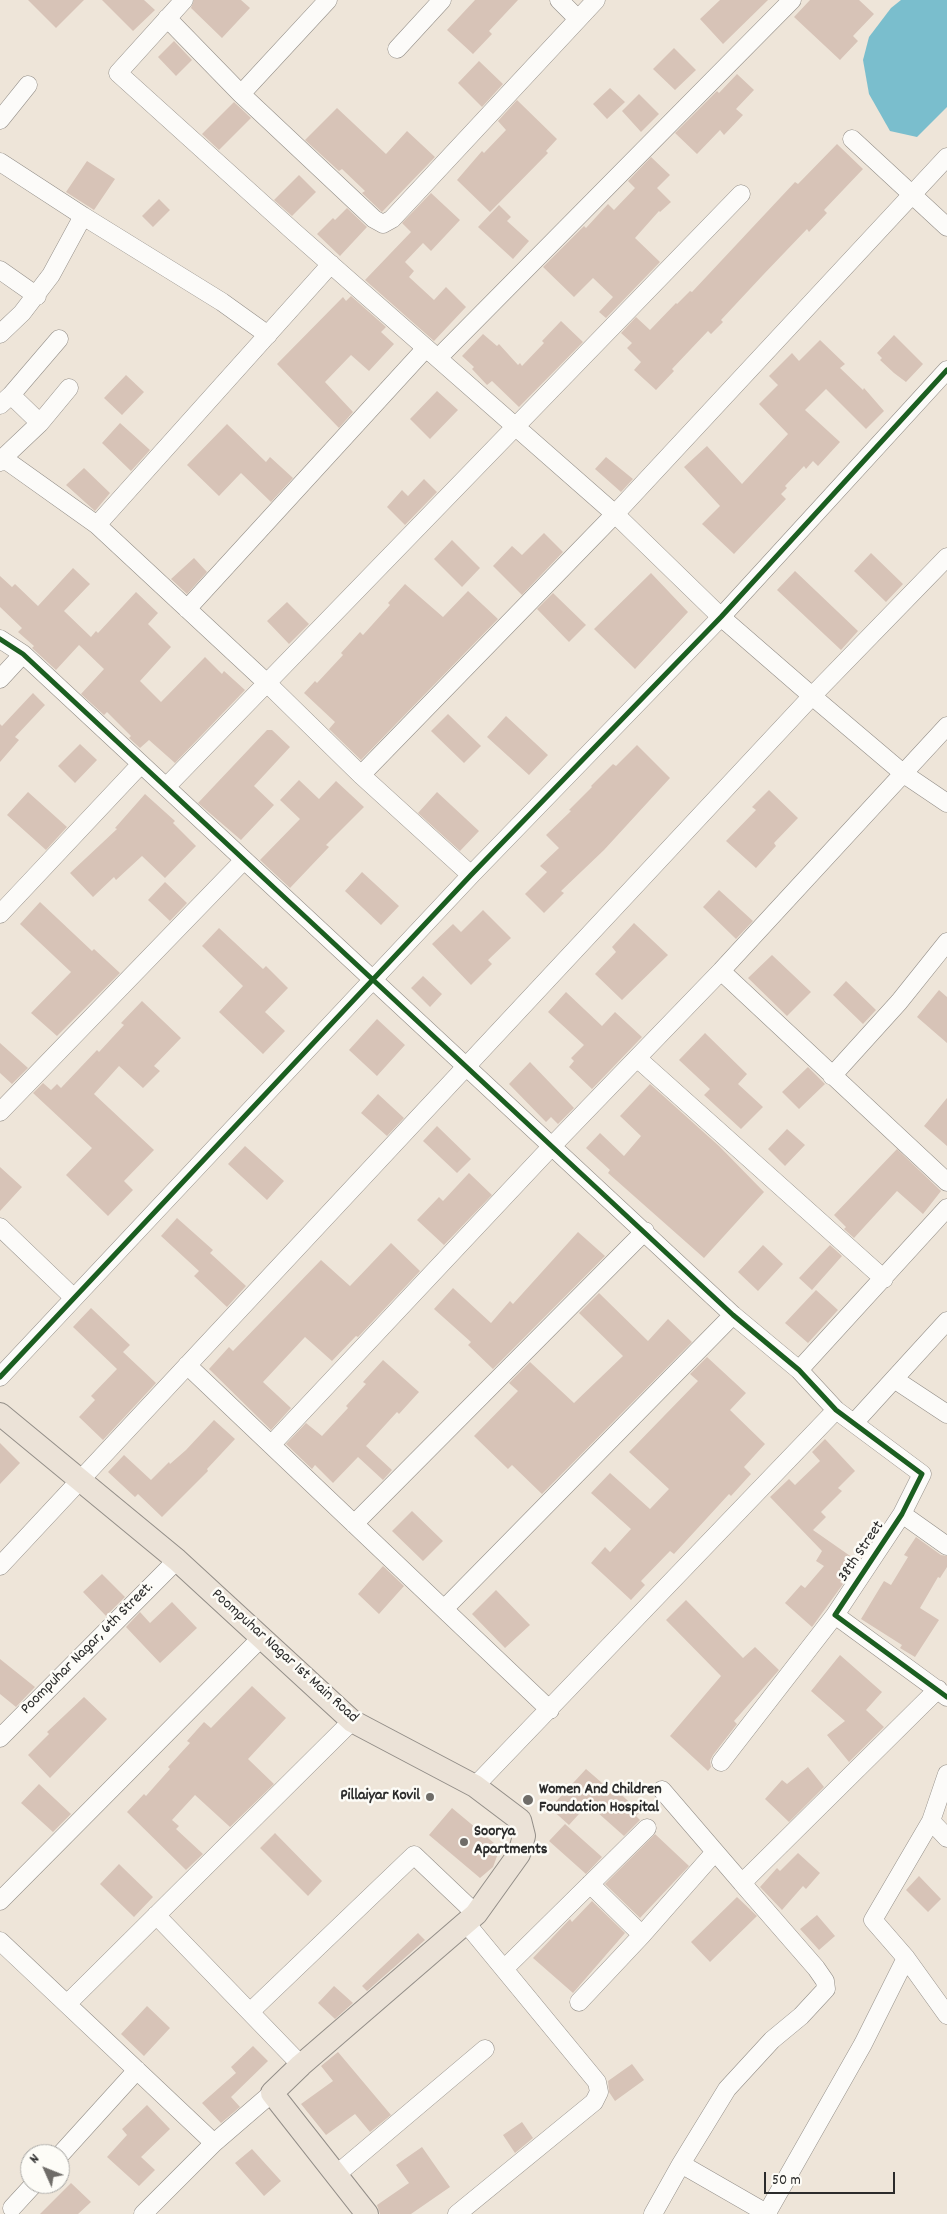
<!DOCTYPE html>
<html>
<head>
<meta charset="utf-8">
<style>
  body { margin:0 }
  #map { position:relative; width:947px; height:2214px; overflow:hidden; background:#eee5d9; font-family:Dekko,sans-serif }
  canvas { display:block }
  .north { position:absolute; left:20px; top:2144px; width:50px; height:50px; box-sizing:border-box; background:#fdfcf7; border:1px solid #a9a8a5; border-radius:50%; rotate:314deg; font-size:14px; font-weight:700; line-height:20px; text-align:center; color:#2b2b2b }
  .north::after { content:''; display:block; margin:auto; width:18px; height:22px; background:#6f6c68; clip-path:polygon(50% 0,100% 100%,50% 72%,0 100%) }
  .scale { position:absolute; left:764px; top:2172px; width:131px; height:22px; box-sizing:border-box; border:2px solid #2b2b2b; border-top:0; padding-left:6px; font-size:15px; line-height:18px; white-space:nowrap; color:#2b2b2b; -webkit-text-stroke:4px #fdfcf7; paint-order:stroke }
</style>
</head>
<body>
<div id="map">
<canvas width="947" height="2214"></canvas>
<div class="north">N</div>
<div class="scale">50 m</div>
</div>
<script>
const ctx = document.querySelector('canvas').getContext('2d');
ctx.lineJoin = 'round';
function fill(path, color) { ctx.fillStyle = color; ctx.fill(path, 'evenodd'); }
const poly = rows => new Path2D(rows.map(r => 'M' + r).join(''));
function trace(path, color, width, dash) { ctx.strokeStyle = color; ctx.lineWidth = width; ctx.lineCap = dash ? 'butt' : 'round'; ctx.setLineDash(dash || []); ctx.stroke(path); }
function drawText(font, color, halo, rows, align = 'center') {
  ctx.font = font + ' Dekko,sans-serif'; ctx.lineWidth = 5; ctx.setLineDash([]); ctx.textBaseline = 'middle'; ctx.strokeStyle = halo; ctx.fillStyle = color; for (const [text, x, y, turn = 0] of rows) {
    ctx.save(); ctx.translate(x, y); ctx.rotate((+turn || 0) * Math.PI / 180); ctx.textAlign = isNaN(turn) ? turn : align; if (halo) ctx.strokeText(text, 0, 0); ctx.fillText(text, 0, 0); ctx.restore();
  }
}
fill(poly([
  [901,0,947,0,947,107,917,137,890,131,869,94,863,60,869,37,891,8]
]), '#7abecd');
fill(poly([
  [28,0,84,0,56,28],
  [102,0,144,0,155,10,133,31],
  [194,0,241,0,250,8,222,38,191,8],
  [475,0,518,0,489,31,492,34,473,54,447,30],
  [720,0,768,0,723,44,700,19],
  [810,0,859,0,874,14,853,36,858,41,840,60,794,17],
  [174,41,192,60,176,76,158,57],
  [674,48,696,70,675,90,653,69],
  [479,61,503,84,482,107,458,83],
  [737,74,754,90,736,109,743,115,724,135,720,130,697,154,675,133,717,91,719,93],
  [610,88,625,102,607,119,593,104],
  [639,94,659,114,641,132,622,111],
  [517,100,557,139,546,151,548,153,490,212,457,180,482,151,484,153,506,130,498,121],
  [234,102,251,118,219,150,202,134],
  [337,108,386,154,407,131,435,157,382,212,362,193,365,191,342,169,339,171,305,140],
  [837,144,863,169,824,210,827,213,809,232,807,229,763,275,721,320,723,322,711,334,708,331,672,369,674,371,656,390,634,370,641,362,627,348,632,343,621,333,636,317,650,330,676,303,677,304,690,291,692,292,795,182,798,184],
  [651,157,670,175,657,188,671,202,660,212,659,211,635,238,660,262,606,318,599,312,613,297,593,278,574,297,543,267,584,226,586,228,608,204,614,210,635,188,628,181],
  [87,161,115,179,94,210,66,192],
  [299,175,316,192,292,216,274,200],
  [431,193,460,220,431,251,423,243,405,262,414,271,409,277,434,300,446,287,466,307,434,341,365,280,411,232,402,223],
  [159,199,170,210,153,227,142,216],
  [499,205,511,217,507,221,529,241,513,259,478,227],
  [347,208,367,227,340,256,317,234,333,218,335,220],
  [351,296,386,327,381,332,394,344,369,371,351,355,325,382,353,412,339,428,277,364,343,297,346,301],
  [561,321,583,342,519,407,492,381,487,385,472,369,474,367,462,356,483,334,497,346,499,344,518,365,520,363,522,366,544,343,542,341],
  [894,335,923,364,906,382,894,373,880,360,882,358,877,353],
  [820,340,845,364,840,368,863,390,864,388,884,411,866,429,826,389,805,410,840,442,818,466,813,461,806,469,804,466,785,486,787,488,781,494,786,499,734,554,702,524,720,506,684,467,707,446,742,484,788,434,759,404,778,385,769,376,792,353,799,361],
  [126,375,144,392,122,415,104,398],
  [437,391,458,410,430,439,410,419],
  [120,423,150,450,131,471,102,443],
  [227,424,266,462,270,457,293,478,271,502,241,473,219,496,187,465],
  [606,457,633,479,621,492,595,469],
  [84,468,110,493,95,511,66,485],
  [424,479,437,492,405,525,387,507,402,490,408,496],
  [544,533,563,552,522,595,493,566,512,546,522,555],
  [452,540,480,568,462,587,434,559],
  [871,553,903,584,886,602,854,571],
  [194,558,207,572,187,594,171,579],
  [73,568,90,584,64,611,91,637,96,631,98,633,136,592,158,613,148,624,171,647,140,681,161,702,205,657,222,674,224,671,245,690,175,763,149,740,140,748,129,738,131,736,107,712,104,715,81,694,104,669,79,645,56,670,32,648,34,646,18,632,22,628,0,607,0,576,12,587,15,584,38,606],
  [795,571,858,631,841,650,777,590],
  [651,573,688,612,635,669,594,629],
  [405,584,443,617,468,591,498,619,361,760,329,729,335,722,304,693,315,681,317,683,343,655,341,653,360,632,363,635,390,605,388,603],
  [553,593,586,625,569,642,537,609],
  [287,602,309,624,289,644,267,621],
  [33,693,45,705,15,737,19,740,0,762,0,724,2,726],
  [448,714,481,746,464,763,431,731],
  [506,716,548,755,529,775,487,737],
  [267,730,272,730,290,747,254,786,274,805,241,840,198,803],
  [80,744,97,760,75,783,58,766],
  [637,745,670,778,604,850,561,891,564,893,544,913,525,894,547,872,540,866,559,848,546,835,571,811,569,810,592,787,591,786,613,764,616,766],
  [299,780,319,799,336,781,364,807,326,845,329,847,290,888,260,860,300,819,280,800],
  [769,790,798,818,774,843,776,846,756,868,726,841,756,810,752,807],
  [28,792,67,827,46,850,7,815],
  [437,792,479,831,460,851,418,813],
  [145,794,175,821,173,823,196,846,165,878,142,856,116,880,114,877,93,897,70,873,117,829,115,828],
  [362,872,399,906,381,925,345,891],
  [165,882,187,903,170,921,148,900],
  [719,890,753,921,736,939,703,907],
  [40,902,92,951,94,949,120,973,57,1036,31,1013,71,972,20,924],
  [483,910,511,938,488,960,492,964,471,985,432,944,453,924,461,932],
  [634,923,668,955,622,1000,595,974,616,952,612,947],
  [219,928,263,969,266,966,288,988,265,1012,285,1031,263,1054,219,1012,243,986,202,946],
  [772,955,811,992,787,1016,748,978],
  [423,976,442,994,430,1007,411,988],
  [846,981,876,1010,863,1024,833,995],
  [939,990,947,997,947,1043,917,1017],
  [566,992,602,1026,615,1012,642,1037,592,1089,569,1067,574,1061,571,1058,584,1045,548,1012],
  [142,1001,181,1038,154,1066,160,1071,143,1088,119,1066,94,1094,154,1150,124,1181,133,1190,108,1216,66,1175,92,1148,33,1093,43,1083,51,1090,57,1084,61,1088,97,1050,99,1052,124,1025,121,1023],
  [377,1019,405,1045,377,1076,349,1050],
  [705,1033,747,1074,738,1084,763,1107,741,1129,704,1095,710,1089,679,1060],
  [0,1043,28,1068,12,1084,0,1073],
  [530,1062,574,1108,558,1124,551,1117,546,1122,509,1084],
  [808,1067,825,1084,799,1109,782,1092],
  [650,1084,719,1146,764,1192,704,1258,608,1173,610,1170,586,1148,600,1133,624,1156,641,1136,620,1116],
  [378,1094,404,1118,387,1136,361,1113],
  [947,1098,947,1146,924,1126],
  [437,1126,471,1159,457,1173,423,1141],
  [787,1129,805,1145,785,1166,768,1149],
  [245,1146,284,1181,267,1200,228,1164],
  [897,1149,941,1191,923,1214,897,1191,854,1238,844,1229,846,1227,834,1215],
  [0,1167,22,1187,0,1211],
  [469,1173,492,1195,444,1245,417,1220,439,1197,443,1201],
  [177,1218,213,1250,210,1253,246,1286,227,1307,194,1276,199,1271,161,1236],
  [578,1232,605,1256,493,1369,468,1345,471,1342,434,1309,453,1288,491,1323,510,1301,513,1304],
  [391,1243,420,1271,358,1337,356,1336,332,1361,305,1337,263,1382,291,1408,271,1430,209,1369,229,1347,233,1351,321,1260,350,1286],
  [763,1245,783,1264,758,1291,738,1272],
  [830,1245,842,1256,812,1290,799,1278],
  [816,1290,838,1310,808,1343,785,1323],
  [599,1293,648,1341,668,1319,692,1342,542,1494,512,1465,508,1469,474,1436,518,1391,509,1383,530,1362,574,1403,623,1356,579,1313],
  [91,1308,130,1345,123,1352,156,1383,103,1440,79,1417,95,1400,91,1396,117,1369,73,1327],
  [707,1357,746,1393,730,1410,765,1444,744,1467,751,1474,731,1496,729,1494,674,1554,670,1551,641,1581,645,1585,631,1600,591,1563,605,1547,610,1552,631,1529,591,1493,610,1473,650,1509,669,1489,629,1452,698,1381,690,1374],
  [383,1360,419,1392,399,1414,397,1412,366,1446,392,1470,383,1480,358,1457,333,1483,315,1465,312,1469,286,1444,306,1423,322,1436,348,1408,346,1406,366,1384,363,1382],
  [214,1420,235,1439,207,1469,208,1471,162,1517,138,1494,135,1497,108,1472,124,1455,151,1480,169,1462,170,1464,186,1450],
  [825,1439,855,1471,838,1488,842,1491,821,1512,826,1517,813,1530,856,1560,840,1582,843,1584,812,1627,785,1603,801,1585,805,1588,824,1566,816,1561,822,1551,770,1497,789,1479,795,1485,820,1461,812,1452],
  [0,1443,20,1463,0,1484],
  [412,1511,443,1541,423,1561,392,1531],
  [916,1537,941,1555,947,1556,947,1567,940,1578,938,1577,920,1608,939,1620,915,1657,900,1648,902,1645,861,1619,884,1581,891,1585,908,1557,904,1555],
  [383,1566,404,1586,379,1614,358,1594],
  [102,1574,125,1597,106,1616,83,1592],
  [496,1590,530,1625,505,1648,472,1614],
  [686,1600,743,1658,755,1647,779,1670,734,1721,737,1724,713,1755,710,1761,711,1767,708,1771,670,1736,721,1676,666,1620],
  [172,1602,197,1628,160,1663,126,1627,140,1612,150,1623],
  [840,1655,882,1692,866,1710,884,1727,849,1762,827,1735,845,1721,811,1691],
  [0,1659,35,1687,16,1707,0,1694],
  [252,1686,286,1718,248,1759,274,1784,230,1827,195,1795,172,1820,179,1826,176,1829,203,1854,186,1870,127,1812,144,1794,146,1796,170,1769,168,1767,190,1743,187,1741,204,1722,211,1728],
  [84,1697,107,1719,50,1778,28,1755,49,1734,47,1732],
  [808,1767,824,1787,789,1822,765,1799,782,1780,787,1784],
  [586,1769,609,1789,612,1786,640,1812,636,1816,640,1820,624,1836,588,1804,569,1825,550,1808],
  [39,1784,71,1814,53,1832,21,1803],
  [452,1808,500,1848,493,1867,480,1878,429,1835],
  [565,1824,602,1857,586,1874,549,1841],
  [275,1833,322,1881,308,1896,260,1848],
  [655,1834,689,1866,640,1918,605,1884],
  [798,1853,820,1873,806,1889,803,1886,782,1910,760,1887,777,1868,780,1871],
  [119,1864,153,1897,134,1917,100,1884],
  [919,1876,941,1899,928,1912,906,1890],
  [737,1897,757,1916,710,1962,691,1942],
  [592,1901,625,1933,573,1993,533,1958,570,1919,572,1922],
  [817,1915,835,1936,819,1950,800,1929],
  [418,1933,425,1940,367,1991,362,1986],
  [334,1986,353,2003,335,2019,318,2003],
  [147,2006,170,2028,144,2056,121,2034],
  [253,2046,268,2061,231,2097,240,2107,221,2123,202,2103,236,2073,231,2067],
  [338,2052,391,2115,370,2132,355,2114,326,2135,301,2104,333,2081,321,2066],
  [632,2064,644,2080,615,2101,609,2092,608,2081],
  [147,2105,170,2129,141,2157,155,2170,139,2186,107,2157,127,2135,122,2129],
  [522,2122,533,2138,515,2153,503,2135],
  [422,2147,450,2187,411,2214,380,2214,377,2205,409,2183,396,2165],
  [252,2149,281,2181,264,2196,235,2163],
  [71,2183,91,2202,78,2214,40,2214]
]), '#d7c3b7');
const minor = poly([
  [184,0,118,73,294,232,615,514,721,617,812,696,947,557],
  [559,0,578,19],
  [167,18,241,94,374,219,383,224,392,219,596,0],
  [397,49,442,0],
  [241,94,328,0],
  [0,120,28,85],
  [852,139,947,227],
  [0,162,83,216,51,275,22,313,0,334],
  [83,216,222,302,268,335],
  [0,270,37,296],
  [438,358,792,0],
  [11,395,59,339],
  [0,405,11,395,40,423],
  [3,458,40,423,69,388],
  [0,462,3,458,97,525,268,684,361,775,471,875],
  [97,525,331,264],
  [187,609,426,348],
  [0,639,23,654,733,1315,799,1370,836,1410,922,1474,902,1514,835,1615,947,1697],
  [0,679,23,654],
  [361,775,615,514,947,157],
  [166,787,741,194],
  [0,914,141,764],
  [721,971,947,1182],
  [637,1058,884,1279],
  [832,1076,899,1002,947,942],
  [0,1112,244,860],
  [0,1227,74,1298],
  [947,1321,894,1379,947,1414],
  [187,1365,550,1710],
  [799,1370,947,1208],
  [0,1377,471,875,721,617,947,370],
  [854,1423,894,1379],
  [271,1445,552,1146,721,971,947,726],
  [902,1514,947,1546],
  [354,1524,645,1231],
  [0,1566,812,696,904,774,947,803],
  [444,1609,733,1315],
  [0,1738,177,1560],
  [721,1762,835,1615],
  [947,1774,931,1821,873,1920,906,1958,947,2015],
  [475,1786,836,1410],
  [662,1790,742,1883],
  [931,1821,947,1838],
  [590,1884,642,1935],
  [0,1901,262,1637],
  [156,1915,301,2065],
  [0,1941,214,2143],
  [504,1969,647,1828],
  [579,2002,642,1935,715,1852],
  [67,2004,352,1721],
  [250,2012,414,1855,476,1914],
  [60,2155,137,2070],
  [681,2164,727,2089,772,2040,801,2016,826,1989,825,1981,816,1968,742,1883,938,1689],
  [337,2174,485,2049],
  [12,2208,34,2184],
  [767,2213,863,2044,906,1958],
  [143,2214,214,2143,272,2093],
  [457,2214,594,2102,599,2092,597,2082,466,1923],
  [653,2214,681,2164,768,2214]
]);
const major = poly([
  [0,1414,177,1560,352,1721,475,1786,520,1820,524,1836,519,1854,476,1914,301,2065,272,2093,367,2214]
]);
trace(minor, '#938e88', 19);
trace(major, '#938e88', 24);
trace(minor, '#fcfbf9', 18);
trace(major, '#ebe2d7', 22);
trace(poly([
  [0,639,23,654,733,1315,799,1370,836,1410,922,1474,902,1514,835,1615,947,1697],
  [0,1377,471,875,721,617,947,370]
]), '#1b5e20', 5);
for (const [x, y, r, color] of [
  [430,1797,5,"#6f6c68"],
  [528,1800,6,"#6f6c68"],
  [464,1842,5,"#6f6c68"]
]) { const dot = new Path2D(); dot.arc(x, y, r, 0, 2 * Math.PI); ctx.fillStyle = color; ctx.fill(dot); trace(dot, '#fdfcf7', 2); }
drawText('16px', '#2b2b2b', '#fdfcf7', [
  ["38th Street",862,1552,-56],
  ["Poompuhar Nagar, 6th Street.",88,1649,-45],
  ["Poompuhar Nagar 1st Main Road",284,1657,42]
]);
drawText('bold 16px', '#2b2b2b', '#fdfcf7', [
  ["Women And Children",539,1791],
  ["Foundation Hospital",539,1809],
  ["Pillaiyar Kovil",420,1797,"right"],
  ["Soorya",474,1833],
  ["Apartments",474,1851]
], 'left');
</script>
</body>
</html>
